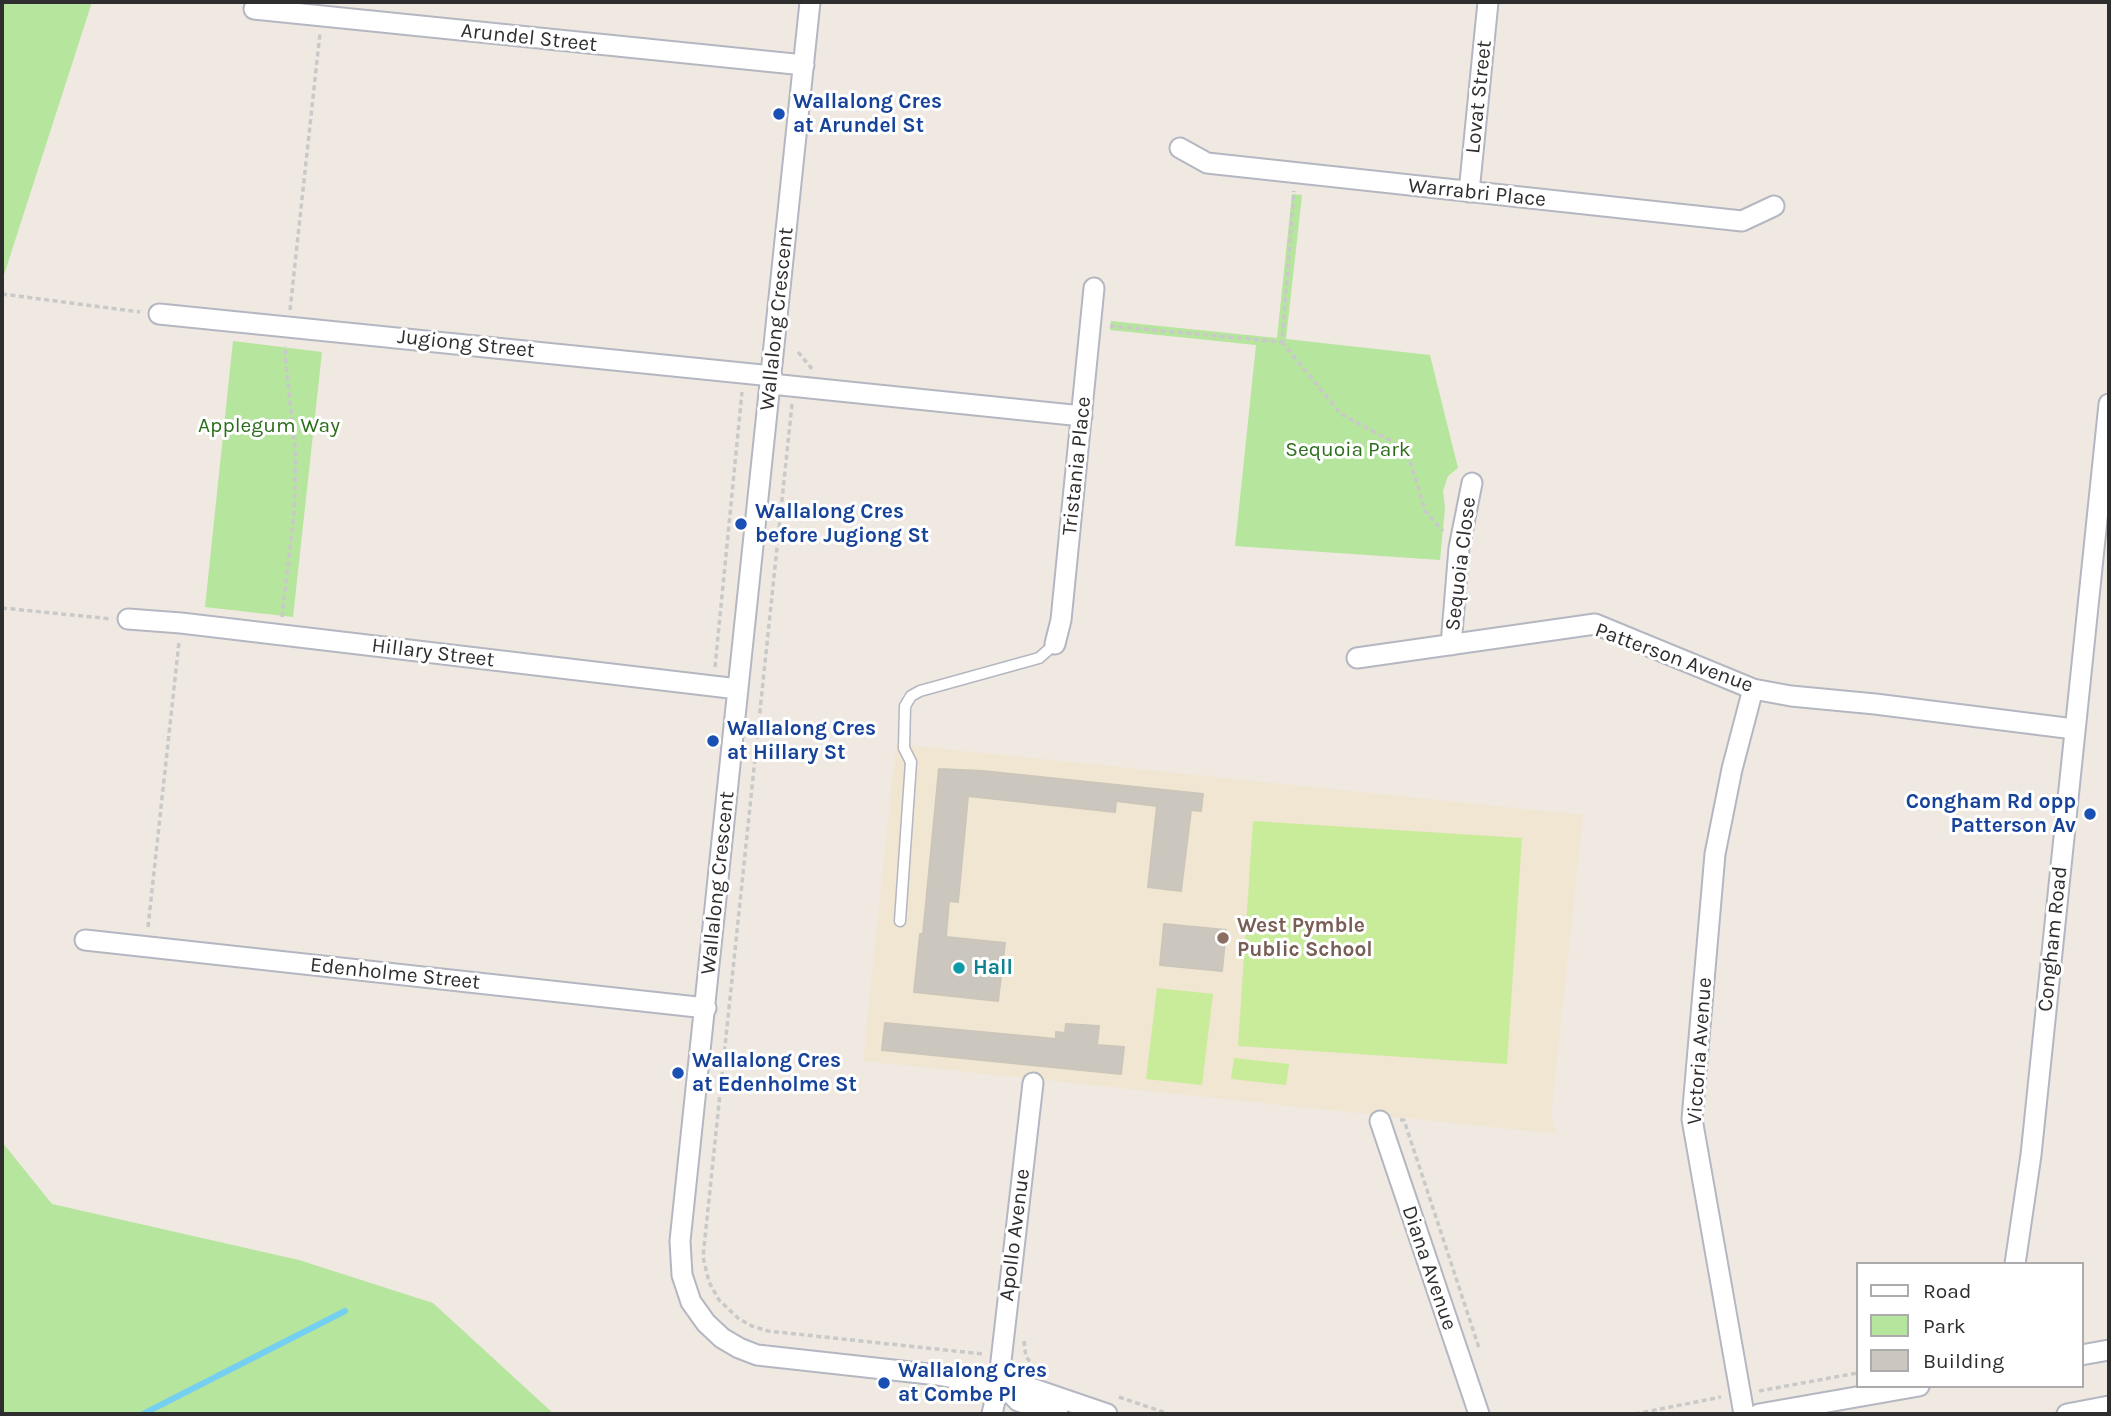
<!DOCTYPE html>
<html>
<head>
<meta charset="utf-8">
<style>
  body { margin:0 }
  #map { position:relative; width:2111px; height:1416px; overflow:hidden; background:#efe9e1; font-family:Karla,sans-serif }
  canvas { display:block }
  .frame { position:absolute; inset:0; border:4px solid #2e2e2e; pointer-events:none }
  .legend { position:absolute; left:1856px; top:1262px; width:228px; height:126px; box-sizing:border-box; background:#fff; border:2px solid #ababab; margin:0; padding:9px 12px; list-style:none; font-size:21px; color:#2e2e2e }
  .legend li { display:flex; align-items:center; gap:14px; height:35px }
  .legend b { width:35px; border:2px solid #ababab }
</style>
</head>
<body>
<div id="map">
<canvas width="2111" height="1416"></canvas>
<div class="frame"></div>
<ul class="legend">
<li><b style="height:9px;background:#fff"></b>Road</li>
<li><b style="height:19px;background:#b6e59e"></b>Park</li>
<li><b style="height:19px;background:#cbc7bf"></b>Building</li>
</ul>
</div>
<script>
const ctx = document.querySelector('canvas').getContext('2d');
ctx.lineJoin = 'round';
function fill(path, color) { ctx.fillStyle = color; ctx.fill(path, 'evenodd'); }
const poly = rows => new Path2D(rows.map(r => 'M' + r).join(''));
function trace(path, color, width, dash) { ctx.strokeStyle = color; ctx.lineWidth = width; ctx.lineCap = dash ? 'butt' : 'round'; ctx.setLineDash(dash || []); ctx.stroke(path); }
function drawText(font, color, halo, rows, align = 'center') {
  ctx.font = font + ' Karla,sans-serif'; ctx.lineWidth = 6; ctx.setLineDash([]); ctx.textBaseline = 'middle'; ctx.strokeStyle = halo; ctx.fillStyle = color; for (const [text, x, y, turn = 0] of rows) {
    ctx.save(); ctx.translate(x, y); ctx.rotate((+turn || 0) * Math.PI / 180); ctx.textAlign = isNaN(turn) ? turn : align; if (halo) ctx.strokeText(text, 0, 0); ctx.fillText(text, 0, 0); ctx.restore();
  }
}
fill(poly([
  [896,744,1583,815,1551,1116,1557,1134,863,1061]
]), '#f0e6d1');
fill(poly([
  [2,2,92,2,2,281],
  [1292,194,1302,195,1286,339,1430,355,1458,468,1448,476,1443,491,1445,508,1440,560,1235,546,1256,345,1110,330,1111,321,1277,338],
  [233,341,322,352,293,617,205,607],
  [2,1142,52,1204,299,1260,433,1303,554,1414,2,1414]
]), '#b6e59e');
fill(poly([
  [1253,821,1522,838,1507,1064,1238,1046],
  [1157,988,1213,994,1202,1085,1146,1079],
  [1234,1058,1289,1064,1286,1085,1231,1079]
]), '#c9ec9a');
trace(poly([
  [143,1414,345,1311]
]), '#75cff0', 6);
const building = poly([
  [939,769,983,771,1203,794,1201,811,1191,810,1181,891,1148,887,1157,806,1116,801,1115,812,968,796,958,902,949,901,946,937,1005,943,998,1001,914,992,920,934,923,934,939,769],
  [1164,924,1226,930,1222,971,1160,965,1164,924],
  [885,1023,1056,1039,1056,1032,1065,1033,1066,1024,1099,1026,1097,1045,1124,1047,1121,1074,882,1050,885,1023]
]);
fill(building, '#cbc7bf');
trace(building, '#cbc5ba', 2);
const lane = poly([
  [900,921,911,762,904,748,905,706,911,696,920,691,1039,658,1055,644]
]);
const street = poly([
  [810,2,680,1241,682,1275,691,1302,706,1323,722,1338,739,1348,757,1355,938,1375,1006,1388,1025,1386,1107,1414],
  [254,9,804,65],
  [1180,148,1207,163,1742,221,1774,206],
  [1469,192,1488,2],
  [159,314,772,376],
  [771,384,1082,416],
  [128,619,181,623,738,689],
  [1055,644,1061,620,1094,288],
  [1451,645,1459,548,1472,483],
  [1357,658,1595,624,1753,689,1791,696,1875,704,2074,729],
  [85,940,706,1008],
  [1380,1121,1479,1414],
  [2015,1264,2031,1155,2109,404],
  [2081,1355,2109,1350],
  [1006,1388,1018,1401,1058,1414],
  [992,1414,998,1387,1033,1083],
  [1744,1414,1692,1119,1715,854,1732,769,1753,689],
  [1759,1414,1919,1386],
  [2067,1414,2109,1406]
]);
trace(lane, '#b4b7c1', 13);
trace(street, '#b4b7c1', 23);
trace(poly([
  [2,294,140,312],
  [290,310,320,33],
  [1110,326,1282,342,1294,191],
  [1282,342,1341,414,1391,441,1409,457,1425,511,1443,531],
  [798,352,812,369],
  [792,404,703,1257,709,1282,719,1300,738,1318,752,1326,768,1331,983,1354],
  [2,608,112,619],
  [282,617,294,513,296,457,285,355,286,346],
  [715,667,742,392],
  [148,927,179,642],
  [1400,1120,1404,1120,1479,1348],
  [1024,1341,1026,1357,1036,1368],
  [1759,1391,1857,1373],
  [1119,1397,1169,1414],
  [1635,1414,1721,1397]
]), '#c9c9c9', 3.5, [5, 3.5]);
trace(lane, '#fff', 10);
trace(street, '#fff', 19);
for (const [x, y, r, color] of [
  [779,114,7,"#1a4fb4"],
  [741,524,7,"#1a4fb4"],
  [713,741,7,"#1a4fb4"],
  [2090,814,7,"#1a4fb4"],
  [1223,938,7,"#8d6e63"],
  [959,968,7,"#0f9aa8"],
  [678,1073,7,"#1a4fb4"],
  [884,1383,7,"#1a4fb4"]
]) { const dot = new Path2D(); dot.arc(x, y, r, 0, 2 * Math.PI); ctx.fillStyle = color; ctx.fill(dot); trace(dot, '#fff', 2.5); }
drawText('21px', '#2e2e2e', '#fff', [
  ["Arundel Street",529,38,6],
  ["Lovat Street",1479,97,-84],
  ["Warrabri Place",1477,193,6],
  ["Wallalong Crescent",777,319,-84],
  ["Jugiong Street",466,344,6],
  ["Tristania Place",1077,466,-84],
  ["Sequoia Close",1461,564,-83],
  ["Hillary Street",433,653,7],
  ["Patterson Avenue",1674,658,20],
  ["Wallalong Crescent",718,883,-84],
  ["Congham Road",2053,939,-84],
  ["Edenholme Street",395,974,6],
  ["Victoria Avenue",1700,1051,-86],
  ["Apollo Avenue",1015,1235,-83],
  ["Diana Avenue",1429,1268,71]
]);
drawText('bold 21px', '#164399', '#fff', [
  ["Wallalong Cres",793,102],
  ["at Arundel St",793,126],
  ["Wallalong Cres",755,512],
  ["before Jugiong St",755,536],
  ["Wallalong Cres",727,729],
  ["at Hillary St",727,753],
  ["Congham Rd opp",2076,802,"right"],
  ["Patterson Av",2076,826,"right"],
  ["Wallalong Cres",692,1061],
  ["at Edenholme St",692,1085],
  ["Wallalong Cres",898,1371],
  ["at Combe Pl",898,1395]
], 'left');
drawText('21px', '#2c6e1b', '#fff', [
  ["Applegum Way",269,426],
  ["Sequoia Park",1348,450]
]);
drawText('bold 21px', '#785e54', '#fff', [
  ["West Pymble",1237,926],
  ["Public School",1237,950]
], 'left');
drawText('bold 21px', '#0d838f', '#fff', [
  ["Hall",973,968]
], 'left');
</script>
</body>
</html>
